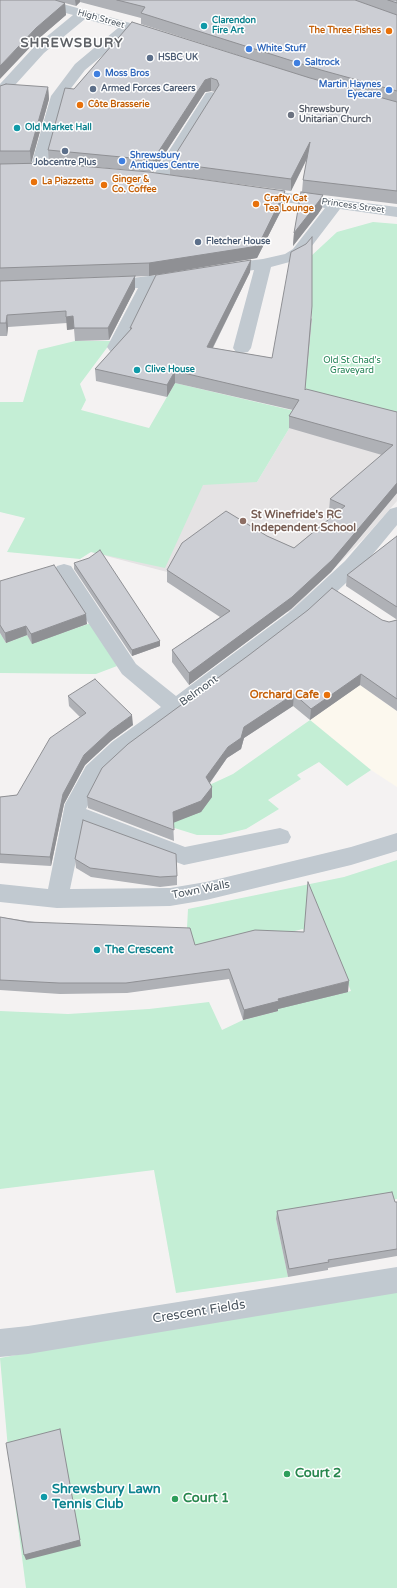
<!DOCTYPE html>
<html>
<head>
<meta charset="utf-8">
<style>
  body { margin:0 }
  canvas { display:block; background:#f4f2f2 }
</style>
</head>
<body>
<canvas width="397" height="1588"></canvas>
<script>
const ctx = document.querySelector('canvas').getContext('2d');
ctx.lineJoin = 'round';
function fill(path, color) { ctx.fillStyle = color; ctx.fill(path, 'evenodd'); }
const poly = rows => new Path2D(rows.map(r => 'M' + r).join(''));
function trace(path, color, width, dash) { ctx.strokeStyle = color; ctx.lineWidth = width; ctx.lineCap = dash ? 'butt' : 'round'; ctx.setLineDash(dash || []); ctx.stroke(path); }
function drawText(font, color, halo, rows, align = 'center') {
  ctx.font = font + ' "Varela Round",sans-serif'; ctx.lineWidth = 3; ctx.setLineDash([]); ctx.textBaseline = 'middle'; ctx.strokeStyle = halo; ctx.fillStyle = color; for (const [text, x, y, turn = 0] of rows) {
    ctx.save(); ctx.translate(x, y); ctx.rotate((+turn || 0) * Math.PI / 180); ctx.textAlign = isNaN(turn) ? turn : align; if (halo) ctx.strokeText(text, 0, 0); ctx.fillText(text, 0, 0); ctx.restore();
  }
}
fill(poly([
  [352,663,375,696,397,711,397,787,371,770,293,706]
]), '#fcf8ee');
fill(poly([
  [299,412,397,425,397,501,367,535,290,613,266,598,91,552,133,470,257,482]
]), '#e5e3e4');
fill(poly([
  [373,222,397,224,397,425,304,400,312,318,310,257,337,232],
  [75,341,112,341,80,384,86,400,81,410,149,428,175,383,299,412,257,482,203,485,165,568,91,552,80,559,7,552,25,518,0,512,0,402,23,402,38,350],
  [91,623,117,666,96,674,0,673,0,633,6,643,27,635,32,643],
  [310,720,371,770,347,786,319,762,297,775,301,779,268,800,279,809,246,829,221,835,197,835,168,826,205,787,233,774],
  [397,860,397,1199,276,1219,288,1277,176,1293,154,1170,0,1189,0,1011,68,1014,149,1009,209,1002,222,1030,243,1020,278,1011,267,981,313,1000,351,991,327,934,307,938,303,929,233,946,198,965,187,928,188,909,344,877],
  [397,1285,397,1588,26,1588,8,1449,0,1358]
]), '#c4eed5');
fill(poly([
  [27,0,49,0,162,32,164,35,162,38,157,39,131,32,85,70,65,96,46,169,43,172,38,174,33,172,30,169,51,96,75,64,118,28,85,19,44,53,5,96,0,97,0,84,34,47,73,15,29,3,27,0],
  [211,92,216,93,218,96,167,179,164,182,154,182,151,179,204,96,206,93,211,92],
  [256,189,397,207,397,217,340,209,305,255,297,260,271,267,251,348,248,352,242,353,236,352,233,348,254,270,222,274,216,272,214,269,216,266,222,264,263,259,285,254,293,249,325,208,251,197,248,194,251,191,256,189],
  [182,272,188,274,190,277,188,280,155,286,122,351,116,352,110,351,107,347,138,288,105,290,99,288,97,285,99,282,182,272],
  [397,507,397,525,359,571,306,620,248,665,128,754,102,778,86,809,185,847,280,828,288,831,291,837,288,843,184,865,83,827,70,889,170,888,206,882,351,847,397,833,397,851,351,865,206,900,170,906,57,908,0,902,0,884,48,889,65,804,86,766,112,742,161,707,122,674,54,571,57,566,64,564,71,566,136,664,176,696,292,610,345,561,390,509,397,507],
  [397,1267,397,1293,28,1354,0,1357,0,1329,28,1326,397,1267]
]), '#c1c9d0');
fill(poly([
  [0,0,397,0,397,204,323,195,322,208,318,214,293,246,294,233,302,192,303,180,307,159,291,191,170,175,170,163,215,92,211,91,205,92,153,172,49,163,48,150,74,89,132,22,312,79,141,24,141,18,80,2,76,6,65,3,66,15,37,40],
  [0,86,48,87,49,99,31,163,285,191,285,203,257,258,149,276,0,281],
  [251,260,250,272,213,348,272,358,312,318,305,390,397,412,397,493,331,572,291,609,189,685,172,662,172,650,220,617,167,582,167,570,267,536,294,548,335,514,329,511,330,499,382,455,289,428,289,416,293,410,175,383,167,397,96,381,95,369,130,330,130,328],
  [135,276,135,289,109,340,75,341,74,329,67,330,67,323,8,327,7,336,0,336,0,281],
  [397,536,397,711,360,685,310,720,293,706,244,738,241,749,227,758,210,783,212,797,201,812,173,822,174,841,88,808,87,797,382,620,389,622,397,620,396,619,346,586,347,575],
  [74,563,160,641,160,646,132,656,74,569],
  [0,581,87,624,32,644,27,635,6,643,0,633],
  [68,696,133,725,111,741,85,765,64,804,51,866,0,863,0,797,17,795,80,717,69,706],
  [75,859,177,876,177,885,160,887,91,877,76,868],
  [0,917,195,945,348,992,278,1009,278,1011,243,1020,229,979,127,993,60,994,0,990],
  [397,1202,397,1256,328,1268,328,1270,288,1277,276,1219,277,1211]
]), '#afb1b6');
fill(poly([
  [75,0,80,0,80,2,76,6],
  [65,3,66,15,37,40,0,79,0,66,36,28],
  [211,78,211,91,205,92,153,172,153,160,205,80],
  [48,87,49,99,31,164,30,151],
  [310,142,309,154,291,191,291,179],
  [285,191,285,203,257,258,149,276,149,263],
  [323,195,322,208,318,214,293,246,294,233],
  [251,260,250,272,207,359,207,347],
  [135,276,135,289,109,340,108,328],
  [7,315,8,327,7,336,6,323],
  [73,316,74,329,67,330,66,317],
  [175,371,175,383,167,397,167,385],
  [397,483,397,493,331,572,291,609,189,685,189,673],
  [86,614,87,624,32,644,31,634],
  [26,626,27,635,6,643,5,633],
  [160,641,160,646,132,656,132,650],
  [361,674,360,685,310,720,311,709],
  [294,694,293,706,244,738,241,749,227,758,206,788,206,777,228,747,244,727],
  [132,715,133,725,111,741,85,765,64,804,51,866,50,857,63,794,84,755,110,731],
  [212,787,212,797,201,812,173,823,173,812],
  [349,981,348,992,278,1009,278,1011,243,1020,244,1010,278,999],
  [61,1436,81,1546,26,1560,24,1555]
]), '#8f9094');
const building = poly([
  [0,0,55,0,65,3,36,28,0,66,0,0],
  [117,0,355,0,397,15,397,91,321,70,141,13,145,7,117,0],
  [388,0,397,0,397,3,388,0],
  [132,22,310,78,397,102,397,191,303,180,310,142,291,179,170,163,219,85,217,80,211,78,205,80,153,160,48,150,65,88,74,89,132,22],
  [6,84,48,87,30,151,0,151,0,86,6,84],
  [47,163,149,172,285,191,258,246,149,263,0,268,0,164,47,163],
  [301,192,323,195,319,201,294,233,301,192],
  [312,237,312,306,305,390,306,389,397,412,397,483,332,560,292,597,189,673,172,650,230,611,167,570,182,543,226,511,267,536,294,548,345,506,330,499,393,445,289,416,299,400,175,371,167,385,95,369,132,328,130,328,156,275,251,260,207,347,272,358,291,252,306,244,312,237],
  [135,276,108,328,74,328,73,316,66,317,66,311,7,315,6,323,0,323,0,281,135,276],
  [397,536,397,607,347,575,397,536],
  [100,550,160,641,132,650,74,563,89,558,100,550],
  [54,565,86,614,31,634,26,626,5,633,0,625,0,581,54,565],
  [332,588,382,620,389,622,397,620,397,699,361,674,311,709,294,694,244,727,241,738,228,747,206,777,212,787,201,801,173,812,174,830,87,797,102,768,128,744,249,655,308,610,332,588],
  [95,679,132,715,110,731,84,755,63,794,50,857,0,854,0,797,17,795,50,738,86,713,68,696,95,679],
  [83,820,176,854,177,876,160,877,90,868,75,859,83,820],
  [308,882,349,981,278,999,279,1001,244,1010,229,969,126,983,59,983,0,980,0,917,28,922,190,928,195,945,255,930,304,932,308,882],
  [392,1192,395,1202,397,1202,397,1249,328,1260,329,1262,289,1269,277,1211,392,1192],
  [60,1429,80,1540,24,1555,6,1443,60,1429]
]);
fill(building, '#ccced4');
trace(building, '#8f9094', 1);
for (const [x, y, r, color] of [
  [204,26,4,"#0f9aa8"],
  [389,31,4,"#e8710a"],
  [249,49,4,"#3f7fe0"],
  [150,58,4,"#5c6f8a"],
  [297,63,4,"#3f7fe0"],
  [97,74,4,"#3f7fe0"],
  [93,89,4,"#5c6f8a"],
  [389,90,4,"#3f7fe0"],
  [80,105,4,"#e8710a"],
  [291,115,4,"#6b7280"],
  [17,128,4,"#0f9aa8"],
  [65,151,4,"#5c6f8a"],
  [122,161,4,"#3f7fe0"],
  [34,182,4,"#e8710a"],
  [104,185,4,"#e8710a"],
  [256,204,4,"#e8710a"],
  [198,242,4,"#5c6f8a"],
  [137,370,4,"#0f9aa8"],
  [243,521,4,"#8d6e63"],
  [327,695,4,"#e8710a"],
  [97,950,4,"#0f9aa8"],
  [287,1474,4,"#2e9e5b"],
  [44,1497,4,"#0f9aa8"],
  [175,1499,4,"#2e9e5b"]
]) { const dot = new Path2D(); dot.arc(x, y, r, 0, 2 * Math.PI); ctx.fillStyle = color; ctx.fill(dot); trace(dot, '#fff', 1.5); }
drawText('9px', '#4a555f', '#fff', [
  ["High Street",101,19,16],
  ["Princess Street",353,206,8]
]);
drawText('bold 9px', '#0d838f', '#fff', [
  ["Clarendon",212,21],
  ["Fire Art",212,31],
  ["Old Market Hall",25,128],
  ["Clive House",145,370]
], 'left');
drawText('bold 9px', '#c56008', '#fff', [
  ["The Three Fishes",381,31,"right"],
  ["Côte Brasserie",88,105],
  ["Ginger &",112,180],
  ["Co. Coffee",112,190],
  ["La Piazzetta",42,182],
  ["Crafty Cat",264,199],
  ["Tea Lounge",264,209]
], 'left');
drawText('bold 9px', '#366cbe', '#fff', [
  ["White Stuff",257,49],
  ["Saltrock",305,63],
  ["Moss Bros",105,74],
  ["Martin Haynes",381,85,"right"],
  ["Eyecare",381,95,"right"],
  ["Shrewsbury",130,156],
  ["Antiques Centre",130,166]
], 'left');
drawText('bold 9px', '#4e5e75', '#fff', [
  ["HSBC UK",158,58],
  ["Armed Forces Careers",101,89],
  ["Jobcentre Plus",65,163,"center"],
  ["Fletcher House",206,242]
], 'left');
drawText('bold 9px', '#5b616d', '#fff', [
  ["Shrewsbury",299,110],
  ["Unitarian Church",299,120]
], 'left');
drawText('9px', '#1c7f50', '#fff', [
  ["Old St Chad's",352,361],
  ["Graveyard",352,371]
]);
drawText('bold 11px', '#785e54', '#fff', [
  ["St Winefride's RC",251,515],
  ["Independent School",251,528]
], 'left');
drawText('11px', '#4a555f', '#fff', [
  ["Belmont",199,691,-36],
  ["Town Walls",201,890,-11]
]);
drawText('bold 11px', '#c56008', '#fff', [
  ["Orchard Cafe",319,695]
], 'right');
drawText('bold 11px', '#0d838f', '#fff', [
  ["The Crescent",105,950]
], 'left');
ctx.letterSpacing = '1px';
drawText('bold 13px', '#5f6267', '#fff', [
  ["SHREWSBURY",72,44]
]);
ctx.letterSpacing = '0px';
drawText('13px', '#4a555f', '#fff', [
  ["Crescent Fields",199,1312,-9]
]);
drawText('bold 13px', '#27864d', '#fff', [
  ["Court 2",295,1474],
  ["Court 1",183,1499]
], 'left');
drawText('bold 13px', '#0d838f', '#fff', [
  ["Shrewsbury Lawn",52,1490],
  ["Tennis Club",52,1505]
], 'left');
</script>
</body>
</html>
